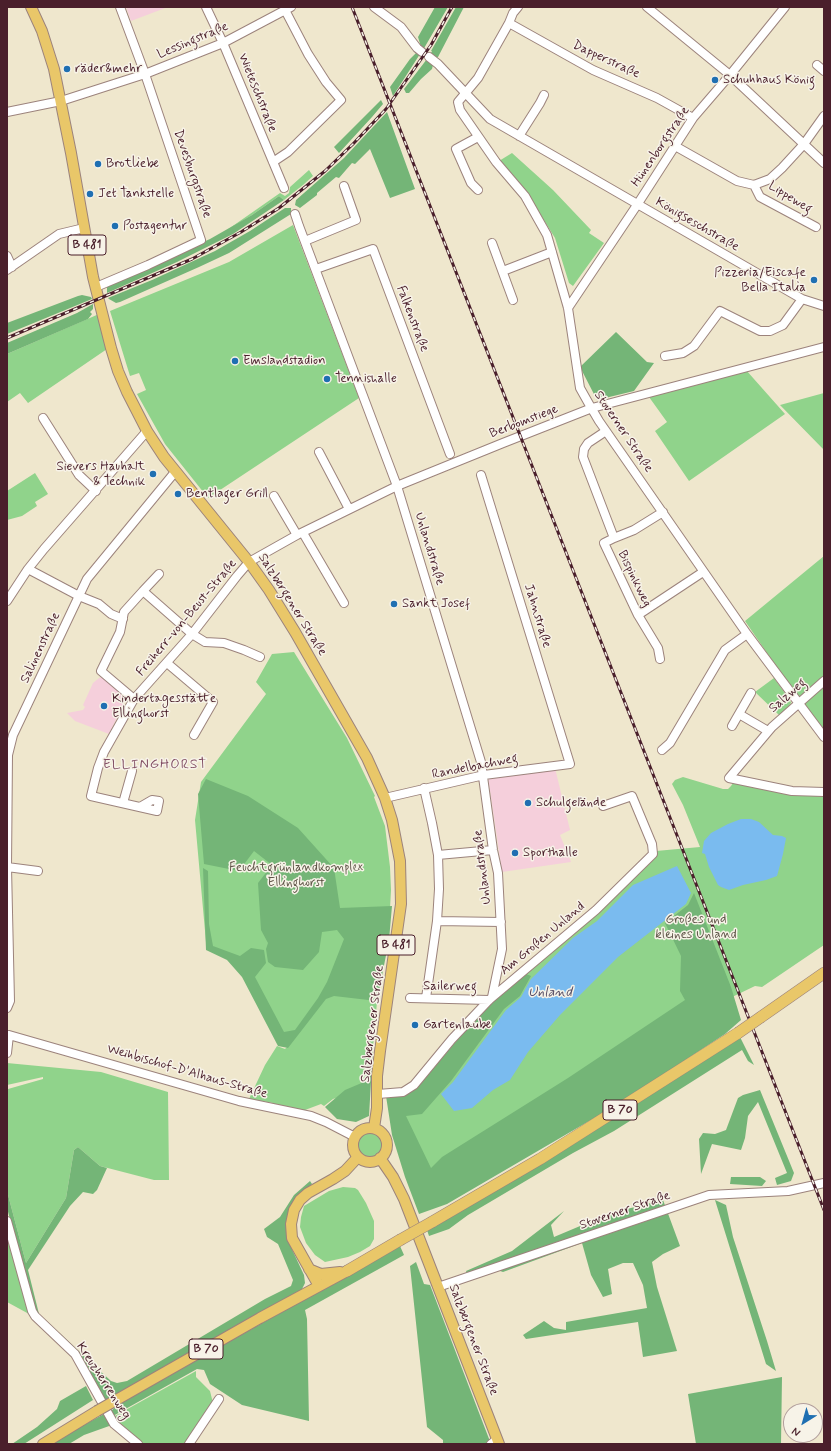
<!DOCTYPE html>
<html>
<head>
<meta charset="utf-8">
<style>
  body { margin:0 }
  #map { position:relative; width:831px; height:1451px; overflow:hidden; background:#efe7cd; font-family:Mynerve,sans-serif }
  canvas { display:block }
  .frame { position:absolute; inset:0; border:8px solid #4a1f2b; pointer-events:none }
  .north { position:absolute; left:783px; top:1403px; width:40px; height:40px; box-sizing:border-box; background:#f7f3e8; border:1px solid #b29e9c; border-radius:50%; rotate:217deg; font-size:11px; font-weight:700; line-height:16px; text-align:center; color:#4a1f2b }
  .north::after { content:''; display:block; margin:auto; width:14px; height:18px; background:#1f6fb2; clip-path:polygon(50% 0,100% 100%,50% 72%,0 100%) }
</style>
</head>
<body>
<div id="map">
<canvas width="831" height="1451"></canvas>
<div class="frame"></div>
<div class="north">N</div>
</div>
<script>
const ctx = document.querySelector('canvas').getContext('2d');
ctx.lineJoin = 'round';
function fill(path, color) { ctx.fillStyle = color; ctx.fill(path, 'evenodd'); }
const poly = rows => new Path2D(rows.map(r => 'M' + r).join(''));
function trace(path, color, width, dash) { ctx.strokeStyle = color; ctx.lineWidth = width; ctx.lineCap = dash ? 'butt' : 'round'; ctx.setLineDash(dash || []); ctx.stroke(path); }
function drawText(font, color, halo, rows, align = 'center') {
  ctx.font = font + ' Mynerve,sans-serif'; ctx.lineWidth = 3; ctx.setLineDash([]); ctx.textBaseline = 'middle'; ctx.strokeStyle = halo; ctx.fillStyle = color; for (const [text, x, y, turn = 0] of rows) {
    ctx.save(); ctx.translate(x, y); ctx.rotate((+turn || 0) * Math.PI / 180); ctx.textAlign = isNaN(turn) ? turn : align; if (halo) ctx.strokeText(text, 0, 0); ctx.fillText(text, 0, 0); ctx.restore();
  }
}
fill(poly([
  [126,7,168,7,131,21],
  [102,677,123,694,126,699,109,734,75,721,67,713,83,710,85,707,83,705,93,683,99,678],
  [555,768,570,830,560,835,571,862,502,872,488,777]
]), '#f5cfdb');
fill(poly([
  [512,153,553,190,591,230,589,233,604,243,573,286,569,283,555,238,529,196,499,161],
  [309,170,313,176,303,185,284,200,279,196,252,215,227,230,280,193,285,196,289,193,290,187],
  [293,225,359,398,208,498,165,444,137,394,146,390,139,373,130,376,110,311,229,262],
  [99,314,107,349,28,403,20,393,7,402,7,354],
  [746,370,785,414,689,481,655,431,667,422,649,397],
  [824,393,824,450,780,405],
  [35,473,48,494,35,502,37,506,22,516,7,520,7,491],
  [824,556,824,732,802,704,745,621],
  [294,652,347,738,375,796,374,797,385,826,390,867,391,890,390,909,376,1002,377,1002,373,1047,370,1048,367,1088,333,1099,324,1106,321,1104,289,1116,280,1112,273,1103,249,1099,265,1065,277,1046,285,1049,287,1047,245,968,206,942,195,820,201,782,266,694,256,682,272,654],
  [774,678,790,700,791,703,788,707,779,715,755,692],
  [683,777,723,789,728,789,731,786,735,780,824,793,824,945,762,987,755,986,728,999,416,1198,389,1100,409,1093,474,1018,656,851,700,847,683,805,672,784,675,780],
  [7,1063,101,1072,168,1092,169,1180,154,1180,100,1166,78,1147,74,1150,66,1198,26,1263,7,1191,7,1094,8,1089,43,1079,43,1077,7,1085],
  '357 1145a13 13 0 1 1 26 0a13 13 0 1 1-26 0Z',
  [343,1187,355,1188,358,1190,366,1203,374,1221,374,1239,370,1246,360,1252,348,1257,325,1262,315,1255,306,1243,300,1227,301,1217,304,1206,329,1191],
  [7,1232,29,1314,7,1302],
  [196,1371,196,1377,210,1391,213,1403,187,1444,139,1444,113,1417]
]), '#90d38b');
fill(poly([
  [435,7,448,7,423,50,421,47,418,37],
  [456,7,464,7,438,57,435,58,430,55,432,51,431,51],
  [416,53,420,54,393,96,390,87,410,59],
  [427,59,433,65,432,69,421,79,409,93,406,93,404,89],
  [381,100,383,104,372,117,339,153,334,147],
  [387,112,415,189,390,198,370,149,355,164,352,163,339,178,336,177,317,193,317,195,300,208,295,205,296,200,344,158],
  [279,196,284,200,233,234,177,262,107,293,107,287,109,284,210,239,252,215],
  [285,208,291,208,291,214,229,253,199,267,120,302,116,303,109,299,108,298,152,280,215,251,250,231],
  [82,295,91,297,92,299,7,334,7,323,78,296],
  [93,304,93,309,90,312,92,314,88,319,7,354,7,343,77,313],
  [616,332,647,362,654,363,634,391,597,400,580,367],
  [206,779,248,796,298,828,334,868,340,908,392,906,389,940,377,1001,334,996,326,999,288,1048,278,1046,242,977,227,960,206,950,203,868,208,871,209,924,213,946,240,956,251,948,264,950,266,963,255,977,284,1032,295,1030,318,998,327,982,344,939,337,930,322,932,319,952,303,970,275,967,268,962,266,949,268,943,261,930,258,883,272,865,254,851,242,867,234,870,204,864,198,794],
  [694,893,731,987,741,1020,725,1034,620,1103,447,1204,419,1214,405,1177,392,1135,386,1096,406,1095,417,1088,482,1011,526,974,531,976,520,996,504,1009,451,1081,422,1114,406,1116,431,1168,442,1157,568,1078,685,1000,680,991,681,956,665,923,688,905],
  [740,1037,754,1065,748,1061,742,1050,614,1131,573,1153,468,1215,449,1229,429,1236,427,1230],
  [373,1048,369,1116,356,1122,337,1119,325,1107,345,1090,364,1082,368,1049],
  [760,1090,794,1173,791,1181,777,1185,775,1178,787,1173,758,1102,748,1116,745,1138,741,1150,712,1144,701,1174,699,1139,703,1133,715,1134,726,1130,738,1098,743,1095],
  [78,1147,100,1166,107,1168,97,1190,93,1194,83,1192,70,1206,28,1270,39,1314,111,1381,117,1383,127,1381,265,1299,291,1286,293,1280,278,1244,267,1237,264,1229,280,1217,294,1195,310,1181,312,1184,297,1197,289,1243,304,1275,305,1283,302,1289,297,1294,105,1400,71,1349,35,1314,7,1208,7,1191,26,1263,66,1198,74,1150],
  [731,1177,760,1177,766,1181,762,1186,730,1184],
  [663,1200,680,1246,663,1254,652,1262,657,1287,677,1351,643,1357,638,1322,526,1339,523,1335,544,1321,554,1328,566,1330,566,1322,647,1308,643,1285,633,1263,623,1263,608,1269,612,1294,603,1297,591,1275,582,1243,503,1272,486,1266,467,1274,466,1271,512,1251,564,1211,551,1225,554,1237,611,1213],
  [715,1200,726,1205,733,1237,767,1341,776,1371,766,1364],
  [400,1246,404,1255,305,1310,307,1319,309,1421,242,1405,210,1384,204,1370,197,1369,113,1416,111,1411,121,1402],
  [416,1262,424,1284,430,1285,491,1444,443,1444,443,1440,427,1427,410,1266],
  [782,1377,781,1444,696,1444,688,1394],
  [86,1386,93,1400,24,1444,12,1444,37,1427,57,1409,60,1401],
  [104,1414,112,1425,84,1435,69,1444,49,1444]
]), '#74b577');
fill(poly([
  [741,819,751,819,759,822,773,835,782,836,786,838,783,854,777,876,766,880,743,885,729,890,721,887,718,885,709,867,705,854,702,853,704,841,711,833,728,824],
  [677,866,691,893,686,904,618,957,560,1015,528,1052,510,1080,493,1090,472,1108,454,1111,441,1094,453,1082,506,1010,521,997,531,979,573,938,597,921,633,885]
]), '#7abbef');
const minor = poly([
  [206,7,223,43,284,188],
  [374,7,401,27,417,48,422,52],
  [518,7,513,13,509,23,478,78,458,102,460,110,496,162,525,196,547,235,568,308,580,388,589,404,599,421,747,634,824,737],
  [647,7,730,75,824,163],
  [509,23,593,70,657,98,693,118],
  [429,57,438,64,490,119,802,299,824,306],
  [817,65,824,71],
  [7,112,61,101,145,74,223,43,291,7],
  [519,136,540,103,544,95],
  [675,146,737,181,754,185,770,179,782,168,804,144,824,116],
  [273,162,288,152,341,100,326,82,308,54,285,10],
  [754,185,760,197,816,227],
  [478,190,471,183,456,149,478,137],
  [295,214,299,226,397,486,481,762,493,850,498,873,502,949,492,997],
  [305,241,356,220,344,186],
  [492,243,513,300],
  [7,256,12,267],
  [316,269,373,249,450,454],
  [7,270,59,234,84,228],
  [503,271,552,252],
  [96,287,148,265,201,240,145,74,120,7],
  [568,308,637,205,693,118,730,75,785,7],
  [665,356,683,353,694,346,720,311,760,331,770,331,783,325,802,299],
  [43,418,79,475,96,491],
  [606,431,588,443,584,449,583,457,614,538,604,543,638,615,658,648,660,659],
  [319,452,349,509],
  [274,496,297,535],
  [303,533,344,603],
  [614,538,634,530,663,512],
  [28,569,79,596,99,604,111,614,123,619],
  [143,591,159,574],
  [7,601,28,569,44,549,147,431],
  [638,615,703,572],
  [167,663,213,702,194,735],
  [824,681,772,727,729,778,792,791,824,792],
  [134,699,101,671,120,632,124,612,143,591,192,634,205,642,224,643,244,650,260,657],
  [739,714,768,731],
  [732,726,751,693],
  [662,750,670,743,725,650,747,634],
  [424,788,432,823,438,855,439,889,437,921,426,998],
  [385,798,484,775,570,764,481,475],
  [123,803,132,771],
  [140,807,152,800,159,801,157,811,91,796,98,768,104,752,134,699,192,634,237,576,249,562,297,535,397,486,503,443,592,408,824,347],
  [438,855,493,850],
  [7,867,38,871],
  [437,921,501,922],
  [410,998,489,1000],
  [7,1008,10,1001,7,867,8,755,13,735,87,579,175,472],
  [7,1053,9,1035,239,1101,311,1116,326,1122,355,1137],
  [378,1094,403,1092,414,1085,452,1039,489,1000,596,910,653,854,652,844,632,796,603,806],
  [7,1221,32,1311,35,1316,75,1354,114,1424,138,1444],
  [438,1287,709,1195,788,1191,824,1183],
  [189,1444,219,1399],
  [491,1444,497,1439]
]);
const major = poly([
  [31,7,42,31,54,69,71,153,93,277,111,348,118,371,127,392,147,431,164,457,249,562,269,590,295,632,367,758,385,798,392,820,400,861,401,904,380,1051,377,1076,377,1108,374,1128],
  '353 1145a17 17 0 1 1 34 0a17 17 0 1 1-34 0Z',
  [380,1158,393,1177,404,1199,499,1444],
  [309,1269,321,1274,340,1272],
  [319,1286,292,1238,291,1224,294,1210,300,1200,308,1193,333,1179,345,1171,358,1157],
  [111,1403,260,1318,347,1271],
  [43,1444,97,1411]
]);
const highway = poly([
  [761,1017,824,973],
  [432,1222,540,1159,738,1033],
  [347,1271,400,1240]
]);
trace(minor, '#9c837c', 10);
trace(major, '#9c837c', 12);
trace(highway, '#9c837c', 12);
trace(minor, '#fff', 8);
trace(major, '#e9c769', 10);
trace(highway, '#e9c769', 11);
const rail = poly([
  [352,7,824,1210],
  [7,338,192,259,241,232,279,208,325,171,353,144,386,109,431,45,452,7]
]);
trace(rail, '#4a1f2b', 3);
trace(rail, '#f7f3e8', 1.5, [4.5]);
const majorBridge = poly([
  [97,1411,111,1403]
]);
const highwayBridge = poly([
  [738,1033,761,1017],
  [400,1240,432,1222]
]);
trace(majorBridge, '#9c837c', 12, []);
trace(highwayBridge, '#9c837c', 12, []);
trace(majorBridge, '#e9c769', 10);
trace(highwayBridge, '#e9c769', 11);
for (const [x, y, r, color] of [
  [67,69,4,"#1f6fb2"],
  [715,80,4,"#1f6fb2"],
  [98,164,4,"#1f6fb2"],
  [90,194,4,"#1f6fb2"],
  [115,226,4,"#1f6fb2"],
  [814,280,4,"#1f6fb2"],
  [235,361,4,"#1f6fb2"],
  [327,379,4,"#1f6fb2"],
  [153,474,4,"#1f6fb2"],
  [178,494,4,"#1f6fb2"],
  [394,604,4,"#1f6fb2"],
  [104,706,4,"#1f6fb2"],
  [528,803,4,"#1f6fb2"],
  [515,853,4,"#1f6fb2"],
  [415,1025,4,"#1f6fb2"]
]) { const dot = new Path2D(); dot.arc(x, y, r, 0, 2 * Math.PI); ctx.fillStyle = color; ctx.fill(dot); trace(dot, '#f7f3e8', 1.5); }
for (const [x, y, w] of [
  [87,245,38],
  [396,945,38],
  [620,1110,34],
  [206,1349,34]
]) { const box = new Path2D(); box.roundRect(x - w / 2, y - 10, w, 20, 3); ctx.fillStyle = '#f7f3e8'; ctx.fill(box); trace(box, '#4a1f2b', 1); }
drawText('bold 12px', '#4a1f2b', null, [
  ["B 481",87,245],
  ["B 481",396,945],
  ["B 70",620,1110],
  ["B 70",206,1349]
]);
drawText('13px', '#4a1f2b', '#f7f3e8', [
  ["Lessingstraße",193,41,-23],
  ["Dapperstraße",606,60,25],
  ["Wieteschstraße",257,93,68],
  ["Hünenborgstraße",661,147,-56],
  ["Devesburgstraße",192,174,71],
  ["Lippeweg",790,198,32],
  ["Königseschstraße",697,225,30],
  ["Falkenstraße",412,319,69],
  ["Berbomstiege",524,422,-21],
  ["Stoverner Straße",623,432,56],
  ["Unlandstraße",429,549,73],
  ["Bispinkweg",634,579,64],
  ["Salzbergener Straße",292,605,58],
  ["Jahnstraße",537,616,73],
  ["Freiherr-von-Beust-Straße",187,618,-50],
  ["Salinenstraße",41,648,-65],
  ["Salzweg",788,696,-41],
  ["Randelbachweg",475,767,-11],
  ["Unlandstraße",483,867,-97],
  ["Am Großen Unland",543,939,-40],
  ["Sailerweg",450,987,1],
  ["Salzbergener Straße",373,1024,-83],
  ["Weihbischof-D'Alhaus-Straße",187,1072,16],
  ["Stoverner Straße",625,1211,-19],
  ["Salzbergener Straße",473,1340,69],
  ["Kreuzherrenweg",103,1381,57]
]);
drawText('13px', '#4a1f2b', '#f7f3e8', [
  ["räder&mehr",75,69],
  ["Schuhhaus König",723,80],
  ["Brotliebe",106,164],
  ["Jet Tankstelle",98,194],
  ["Postagentur",123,226],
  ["Pizzeria/Eiscafe",806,273,"right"],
  ["Bella Italia",806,288,"right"],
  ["Emslandstadion",243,361],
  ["Tennishalle",335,379],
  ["Sievers Hauhalt",145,467,"right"],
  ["& Technik",145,482,"right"],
  ["Bentlager Grill",186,494],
  ["Sankt Josef",402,604],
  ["Kindertagesstätte",112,699],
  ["Ellinghorst",112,714],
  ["Schulgelände",536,803],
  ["Sporthalle",523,853],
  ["Gartenlaube",423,1025]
], 'left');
drawText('13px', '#5f5548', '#f7f3e8', [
  ["Feuchtgrünlandkomplex",296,868],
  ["Ellinghorst",296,883],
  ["Großes und",696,920],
  ["kleines Unland",696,935]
]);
ctx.letterSpacing = '1px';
drawText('14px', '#804c62', '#f7f3e8', [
  ["ELLINGHORST",155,765]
]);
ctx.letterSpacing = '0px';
drawText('italic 14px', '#584e66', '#f7f3e8', [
  ["Unland",550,993]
]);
</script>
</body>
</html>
